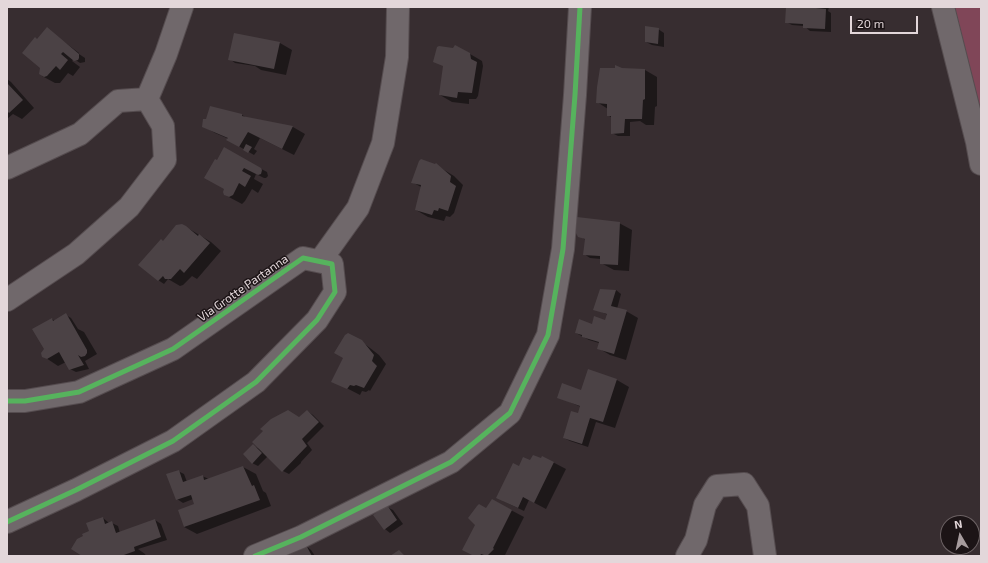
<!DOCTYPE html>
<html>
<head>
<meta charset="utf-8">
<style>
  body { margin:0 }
  #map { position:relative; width:988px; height:563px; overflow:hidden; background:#372d30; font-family:"Exo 2",sans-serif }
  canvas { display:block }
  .frame { position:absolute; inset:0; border:8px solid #e3d7da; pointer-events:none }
  .north { position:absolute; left:940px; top:515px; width:40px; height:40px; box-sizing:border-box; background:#1c1416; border:1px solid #6c6264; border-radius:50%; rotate:351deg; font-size:11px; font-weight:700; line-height:16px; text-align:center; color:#e3d7da }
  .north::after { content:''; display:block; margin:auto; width:14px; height:18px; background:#a79c9e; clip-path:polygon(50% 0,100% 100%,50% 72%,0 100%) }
  .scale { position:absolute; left:850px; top:16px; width:68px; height:18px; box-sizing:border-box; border:2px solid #e3d7da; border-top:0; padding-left:5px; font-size:12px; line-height:14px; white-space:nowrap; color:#e3d7da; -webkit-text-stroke:3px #1c1416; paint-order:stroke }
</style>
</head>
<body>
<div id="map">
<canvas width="988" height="563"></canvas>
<div class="frame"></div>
<div class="north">N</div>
<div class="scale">20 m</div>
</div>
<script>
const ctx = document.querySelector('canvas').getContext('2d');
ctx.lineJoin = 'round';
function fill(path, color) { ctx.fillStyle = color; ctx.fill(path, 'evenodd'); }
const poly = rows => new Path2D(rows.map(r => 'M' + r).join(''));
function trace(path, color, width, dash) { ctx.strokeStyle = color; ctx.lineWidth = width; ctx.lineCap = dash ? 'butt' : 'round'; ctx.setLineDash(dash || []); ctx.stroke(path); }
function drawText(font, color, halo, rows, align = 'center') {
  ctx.font = font + ' "Exo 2",sans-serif'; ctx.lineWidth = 3; ctx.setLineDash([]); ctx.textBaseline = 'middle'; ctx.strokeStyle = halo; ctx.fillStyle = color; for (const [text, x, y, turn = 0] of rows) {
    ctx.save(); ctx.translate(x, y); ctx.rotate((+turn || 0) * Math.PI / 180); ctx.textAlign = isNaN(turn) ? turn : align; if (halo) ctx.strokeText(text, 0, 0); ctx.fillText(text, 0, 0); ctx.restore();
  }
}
fill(poly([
  [952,7,981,7,981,118]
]), '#804658');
fill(poly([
  [787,7,829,7,828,11,831,13,831,32,810,31,804,26,792,25,786,22],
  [658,29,664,33,664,47,652,45,646,42],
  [38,40,63,41,79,53,79,54,85,58,85,62,80,63,74,59,72,61,80,67,73,76,68,73,60,83,55,83,42,76],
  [280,43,292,50,286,75,261,70,255,66,235,63,230,59],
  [470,54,482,61,483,66,478,96,476,99,469,99,469,104,452,102,440,95],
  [622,69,645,70,657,77,657,106,655,107,654,125,646,125,640,121,630,122,630,136,618,136,612,133,612,118,608,115,608,109,597,102],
  [7,79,11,82,34,108,22,119,13,114,7,119],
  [242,115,247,118,293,127,305,134,294,155,260,138,254,149,257,151,254,155,228,140,229,139,215,133,203,126],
  [224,149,267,172,268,176,266,178,264,178,256,174,254,179,263,184,258,193,252,189,245,201,242,204,225,195,225,189,217,162],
  [436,165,454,176,463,185,454,213,450,217,446,216,444,221,428,217,416,210,421,187,412,182],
  [619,223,632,230,629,271,614,270,601,263,601,259,590,258,584,254,586,240,579,236],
  [186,227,211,242,221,251,197,279,192,276,183,285,180,286,168,279,164,284,158,280,164,242],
  [616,290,621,294,617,309,626,311,638,318,626,360,610,355,598,348,599,343,589,340,576,333,606,321,608,315,595,309],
  [66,315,71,318,78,329,84,332,97,354,85,361,89,369,76,372,70,369,66,362,58,366,46,358,46,350,52,319,55,321],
  [361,341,379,355,386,364,370,391,369,390,366,392,362,391,360,395,333,381],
  [617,380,629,387,615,428,596,422,588,447,570,441,564,438,583,416,581,407,558,397],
  [307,411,313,415,324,426,307,443,312,450,301,462,301,463,289,474,283,471,268,456,258,466,252,463,253,446,260,449],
  [543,457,566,469,546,509,529,500,524,511,503,501,519,467,531,462,541,460],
  [243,467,256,474,263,491,266,493,271,506,197,534,184,527,195,505,193,499,183,503,177,499,178,471,184,474,187,482,202,476,209,479],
  [492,500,524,517,505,555,505,556,474,556,486,509],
  [387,507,393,510,403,524,390,533,385,529],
  [103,518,109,523,112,523,118,526,120,533,155,520,161,524,167,540,138,549,145,554,146,556,84,556,89,532],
  [306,546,311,550,315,556,291,556]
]), '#0007');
fill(poly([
  [786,7,816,7,816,8,826,9,825,29,803,28,803,24,785,23],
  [645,26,659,28,658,44,645,42],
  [47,27,79,54,79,58,78,60,74,61,63,52,61,54,68,60,60,70,56,66,47,76,44,77,39,74,40,68,22,53,35,37,37,39],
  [234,33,280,42,274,69,228,60],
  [455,45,470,53,471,59,477,62,472,93,458,92,457,98,439,95,443,66,433,62,437,47,439,46,453,48],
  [615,65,622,68,645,69,645,99,643,100,642,119,625,119,624,133,611,134,611,116,607,116,607,104,596,103,597,87,600,68,615,68],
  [7,83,23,100,9,113,7,111],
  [210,106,242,114,242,116,293,126,282,149,248,132,239,147,226,140,228,138,202,127,203,119,206,119],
  [246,144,252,147,248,153,243,150],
  [224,147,261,168,262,170,261,174,258,175,244,168,242,171,251,176,245,187,239,183,233,195,229,197,224,195,223,192,224,189,204,178,215,159,217,160],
  [421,159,435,164,436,163,451,176,450,182,456,186,448,211,439,208,438,211,434,210,432,215,415,210,421,185,411,183,419,161],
  [577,217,620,222,618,265,600,264,600,256,583,255,585,239,578,237,576,233],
  [182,224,186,226,198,236,199,234,210,243,184,273,180,269,171,279,165,279,163,276,158,281,138,265,161,239,163,241,176,225],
  [600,289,616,290,611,306,627,310,614,354,597,349,599,342,582,337,582,335,575,333,579,319,592,324,594,316,605,320,607,314,593,310],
  [66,313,87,350,87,353,85,356,81,357,78,355,84,365,69,370,59,352,47,359,42,357,41,353,44,349,32,329,52,318,53,321],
  [348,333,362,340,374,355,372,361,377,366,364,388,356,385,354,386,350,385,347,389,331,382,343,358,334,353,345,335],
  [588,369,617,379,603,422,590,418,582,444,563,438,571,411,578,413,580,406,557,398,562,383,581,390],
  [288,410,299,417,307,410,319,422,302,439,307,446,282,472,252,442,263,431,260,429,271,419],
  [253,444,262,453,252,464,243,454],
  [533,455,541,458,542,456,554,462,534,503,523,497,518,508,496,498,513,463,519,466,523,457,530,460],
  [243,466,252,486,254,485,260,500,184,527,178,510,194,504,191,495,176,500,166,474,179,470,183,482,203,475,204,480],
  [492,499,512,510,493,548,494,549,487,556,481,554,480,556,474,556,462,550,475,525,468,518,477,506,479,504,486,508],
  [387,505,397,520,384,530,373,515],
  [103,517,105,524,112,521,116,533,155,519,161,537,134,547,135,551,121,556,82,556,71,549,77,539,83,536,82,534,89,531,86,523],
  [306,545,312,556,290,556,289,553],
  [399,550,405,556,390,556]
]), '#4b4245');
const minor = poly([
  [943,7,977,142,981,164],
  [147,99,166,54,182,7],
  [7,168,80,134,118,101,147,99,163,126,165,160,129,207,76,254,7,300],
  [320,261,358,208,383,143,397,57,398,7],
  [7,401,25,401,79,392,173,349,303,258,332,264,335,292,317,320,256,382,173,441,76,490,7,522],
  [255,556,301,537,451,462,510,413,548,335,563,249,575,95,580,7],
  [687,556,696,540,705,505,717,486,744,484,758,506,765,556]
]);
trace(minor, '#554c4f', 24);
trace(minor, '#70686b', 22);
trace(poly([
  [7,401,25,401,79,392,173,349,303,258,332,264,335,292,317,320,256,382,173,441,76,490,7,522],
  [255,556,301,537,451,462,510,413,548,335,563,249,575,95,580,7]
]), '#56b35d', 5);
drawText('12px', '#e3d7da', '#1c1416', [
  ["Via Grotte Partanna",243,288,-35]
]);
</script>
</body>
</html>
